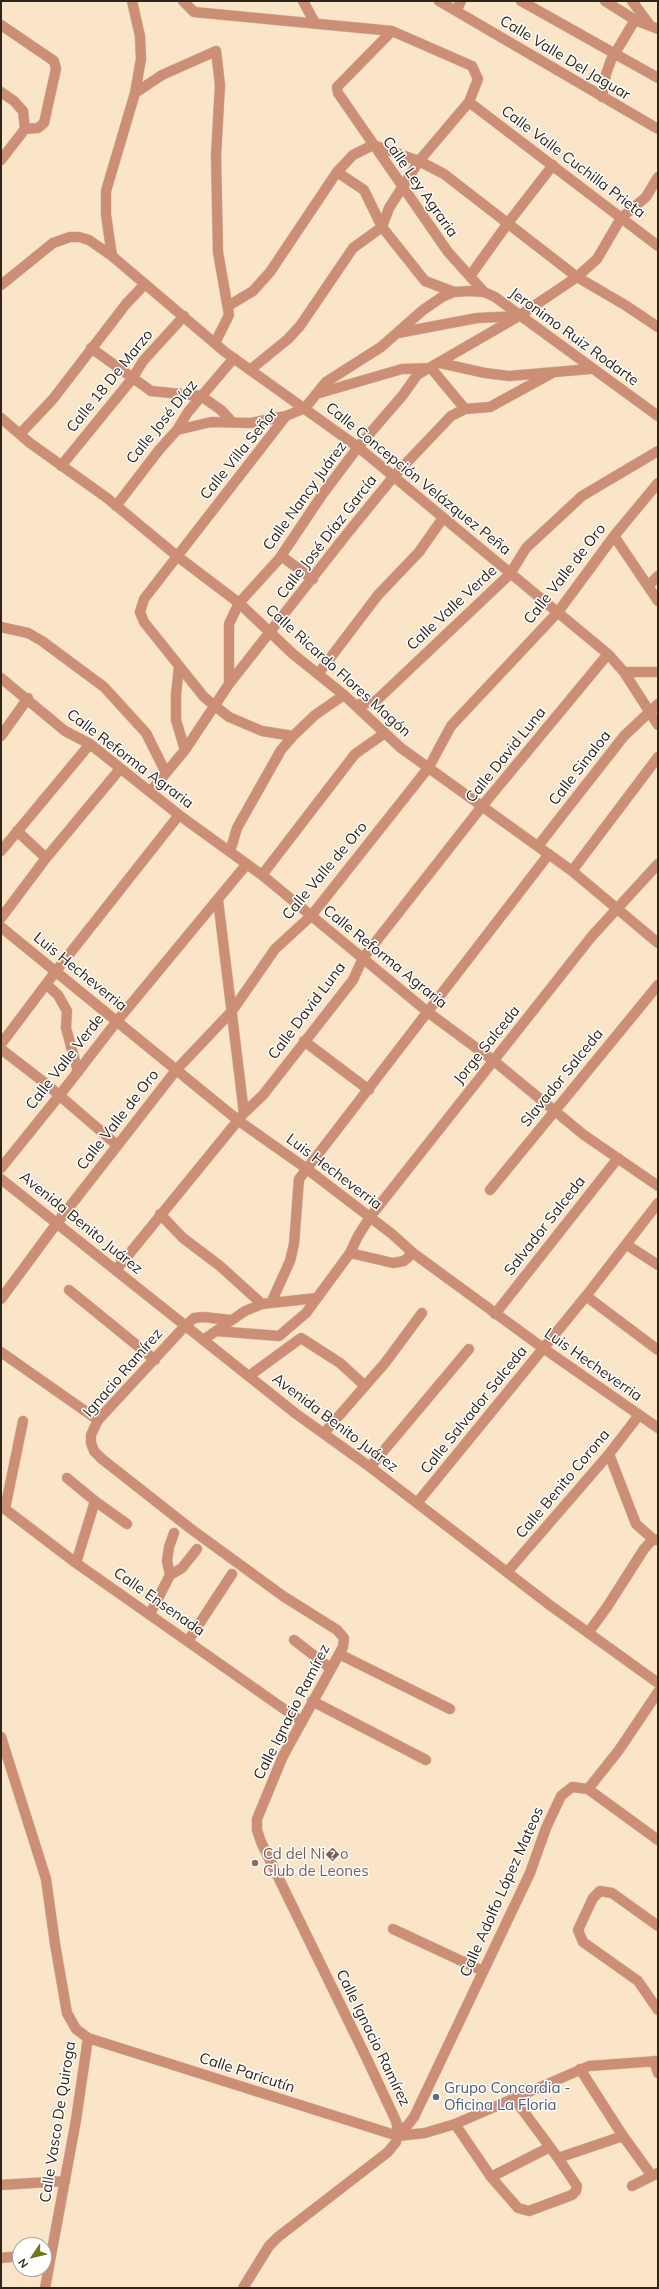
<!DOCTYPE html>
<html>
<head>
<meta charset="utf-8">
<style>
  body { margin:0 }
  #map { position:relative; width:659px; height:2289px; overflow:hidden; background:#fbe5c8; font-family:Mulish,sans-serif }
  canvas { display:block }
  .frame { position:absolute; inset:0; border:2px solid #2e261b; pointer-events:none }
  .north { position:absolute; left:12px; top:2237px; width:40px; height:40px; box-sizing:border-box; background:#fff; border:1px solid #aba8a4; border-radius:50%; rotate:235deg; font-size:11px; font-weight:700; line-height:16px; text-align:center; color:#2e261b }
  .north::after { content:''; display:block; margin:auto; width:14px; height:18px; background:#73761d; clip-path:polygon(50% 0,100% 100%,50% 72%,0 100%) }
</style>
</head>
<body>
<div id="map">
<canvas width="659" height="2289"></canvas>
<div class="frame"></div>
<div class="north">N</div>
</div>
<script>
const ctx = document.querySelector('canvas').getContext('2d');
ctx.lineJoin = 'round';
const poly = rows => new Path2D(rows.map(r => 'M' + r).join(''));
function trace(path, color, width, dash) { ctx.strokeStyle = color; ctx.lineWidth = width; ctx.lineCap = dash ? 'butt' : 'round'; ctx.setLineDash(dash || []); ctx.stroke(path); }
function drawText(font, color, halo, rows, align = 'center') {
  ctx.font = font + ' Mulish,sans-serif'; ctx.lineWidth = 3; ctx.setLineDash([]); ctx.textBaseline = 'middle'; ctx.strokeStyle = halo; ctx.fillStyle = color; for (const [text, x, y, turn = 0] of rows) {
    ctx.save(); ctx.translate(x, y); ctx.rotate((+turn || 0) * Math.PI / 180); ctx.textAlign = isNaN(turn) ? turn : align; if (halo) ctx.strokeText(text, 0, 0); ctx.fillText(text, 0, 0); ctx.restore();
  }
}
const minor = poly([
  [183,1,194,12,392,31,472,66,478,79,469,102,419,161,389,208,382,227,353,248,300,326,288,339,250,370],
  [303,1,315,23],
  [439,1,658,129],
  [521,1,658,78],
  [605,1,635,20,658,29],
  [632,1,649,24],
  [456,11,461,1],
  [1,25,54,61,56,69,44,123,38,128,25,129],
  [392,31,337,87,338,93,448,252,484,292],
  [1,92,14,101,23,111,25,129,1,160],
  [135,93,162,75,216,51,220,85,216,155,218,252,229,315,215,343],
  [602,97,606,74,611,60,635,20],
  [469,102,658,246],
  [337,172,364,190,382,227,425,281,454,292],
  [112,256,106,215,106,191,135,93,141,59,140,36,132,1],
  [470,276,508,223,553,165],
  [1,285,53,243,70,237,79,237,89,240,112,256,225,352,358,447,608,654,624,672,658,725],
  [228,306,253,291,270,272,337,172,353,155,373,145,419,161,444,174,577,277,625,305,658,327],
  [398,333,477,318,519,316,577,277,597,259,621,218,646,197,658,177],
  [91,348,151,391,201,396,221,410,232,422],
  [440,363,485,373,509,376,590,369],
  [316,394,402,369,431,368,465,409],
  [1,418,30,443,107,498,177,556,239,603,293,654,344,695,401,748,572,871,658,943],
  [177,430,211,422,251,423,286,416],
  [20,434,53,399,126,304,145,284],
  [61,466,132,379,143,361,184,316],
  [116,506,159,450,177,430,188,412,234,358],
  [614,536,658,601],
  [281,556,313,579],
  [648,586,658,576],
  [1,627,28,633,42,641,104,687,146,733,166,773],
  [179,666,176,695,176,720,185,750],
  [624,672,658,672],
  [318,674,378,595,419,552,443,518],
  [1,678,65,731,90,744,179,815,262,875,429,1013,494,1061,584,1135,658,1186],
  [229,684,229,624,239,603,279,559,322,495,358,447,403,395,417,375,519,316],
  [355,705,374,702,379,698,510,574,526,548,582,496,658,451],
  [1,736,28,698],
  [293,736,262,731,229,717,215,706,204,697,144,622,140,612,144,599,286,416,305,408,326,382,381,347,423,310,442,297,454,292,469,291,484,292,495,297,658,416],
  [150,792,185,750,229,684,346,535,394,476,451,416,465,409,490,407,554,372],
  [17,831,46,858],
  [538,846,624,736,658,704],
  [1,851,90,744],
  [230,852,237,828,281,750,293,736,315,715,344,695],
  [572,871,658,757],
  [262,875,355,754,385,733],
  [218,900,244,1113],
  [1,918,46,858,120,769],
  [46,984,58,995,67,1011,66,1028,78,1072],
  [304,1041,369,1090],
  [1,1044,56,971,179,815],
  [1,1049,45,1083,117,1145],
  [1,1168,59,1096,117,1021,246,865],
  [1,1179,295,1413,370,1467,551,1606,658,1683],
  [490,1190,658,985],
  [160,1214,183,1238,220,1266,262,1304],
  [627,1245,658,1265],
  [350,1253,393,1263,404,1261,413,1253],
  [116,1270,244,1113,263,1095,353,980,363,958,483,805,608,654],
  [69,1290,155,1360],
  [586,1296,658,1350],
  [1,1299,57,1223,177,1069,232,1011,275,949,311,916,429,767,451,726,558,612,614,536,658,483],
  [271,1303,317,1298],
  [495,1314,618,1158],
  [231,1320,203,1317,194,1318,185,1326,98,1420,91,1435,91,1443,94,1451,102,1459,191,1529,283,1596,337,1630,344,1638,343,1647,283,1756,257,1819,257,1830,261,1842,367,2059,396,2121,398,2130,396,2142,388,2152,278,2237,269,2246,243,2288],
  [216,1331,279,1336,306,1313,350,1253,358,1236,370,1217,592,936,658,864],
  [203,1340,245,1311,262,1304,271,1303,290,1261,294,1244,299,1179,549,854],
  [1,1352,98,1420],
  [249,1376,301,1338,340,1363,364,1385],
  [324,1433,385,1363,422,1313],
  [609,1454,636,1524,653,1539,658,1540],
  [370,1467,469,1349],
  [67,1478,95,1501,127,1524],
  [417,1503,586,1296,658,1203],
  [1,1506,76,1563,301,1721],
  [5,1509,23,1421],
  [76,1563,95,1501],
  [508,1571,609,1454,639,1415],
  [170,1575,167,1561,169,1547,174,1533],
  [150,1614,170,1575,182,1568,197,1549],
  [588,1633,607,1607,644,1549,653,1539],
  [294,1640,330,1668],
  [188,1641,232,1574],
  [339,1654,450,1709],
  [312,1701,426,1760],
  [1,1737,46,1879,55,1944,67,2013,76,2029,88,2038,398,2136,425,2133,455,2124,589,2066,658,2061],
  [588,1789,619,1750,658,1692],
  [658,1926,612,1893,600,1891,593,1898,578,1930,583,1942,638,1981,658,2010],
  [393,1929,483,1971],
  [654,2061,658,2073],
  [513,2097,558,2158,623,2136,580,2069],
  [455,2124,491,2177,550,2147],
  [398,2130,407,2126,414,2117,530,1873,546,1828,561,1796,572,1787,588,1789,658,1840],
  [623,2136,652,2176],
  [491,2177,518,2208,529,2211,572,2195,576,2191,577,2186,558,2158],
  [1,2185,65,2181],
  [632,2186,658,2173],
  [1,2258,20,2256],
  [45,2288,76,2120,88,2038]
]);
const tertiary = poly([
  [1,927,239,1121,307,1169,392,1234,413,1253,543,1348,658,1428]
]);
trace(minor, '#d6c3a9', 11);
trace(tertiary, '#d6c3a9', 11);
trace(minor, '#cd8e76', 10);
trace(tertiary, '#cd8e76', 10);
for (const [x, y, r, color] of [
  [255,1863,4,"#8d6e63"],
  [436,2097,4,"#5c6f8a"]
]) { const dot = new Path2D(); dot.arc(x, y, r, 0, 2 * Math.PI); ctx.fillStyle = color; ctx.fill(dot); trace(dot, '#fff', 1.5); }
drawText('15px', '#2e261b', '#fff', [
  ["Calle Valle Del Jaguar",565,58,31],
  ["Calle Valle Cuchilla Prieta",573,162,37],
  ["Calle Ley Agraria",420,187,55],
  ["Jeronimo Ruiz Rodarte",574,337,36],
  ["Calle 18 De Marzo",110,381,-51],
  ["Calle José Díaz",162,422,-51],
  ["Calle Villa Señor",239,454,-51],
  ["Calle Concepción Velázquez Peña",418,479,39],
  ["Calle Nancy Juárez",305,496,-54],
  ["Calle José Díaz García",327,537,-52],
  ["Calle Valle de Oro",565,574,-52],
  ["Calle Valle Verde",452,608,-43],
  ["Calle Ricardo Flores Magón",338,671,42],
  ["Calle David Luna",506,755,-51],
  ["Calle Reforma Agraria",130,759,37],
  ["Calle Sinaloa",580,768,-52],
  ["Calle Valle de Oro",325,871,-50],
  ["Calle Reforma Agraria",385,957,39],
  ["Luis Hecheverria",80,972,39],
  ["Calle David Luna",307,1011,-53],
  ["Jorge Salceda",487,1045,-51],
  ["Calle Valle Verde",65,1062,-52],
  ["Slavador Salceda",562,1078,-51],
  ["Calle Valle de Oro",118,1120,-52],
  ["Luis Hecheverria",334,1172,37],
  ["Avenida Benito Juárez",81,1223,39],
  ["Salvador Salceda",545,1226,-52],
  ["Luis Hecheverria",593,1365,35],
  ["Ignacio Ramírez",123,1373,-49],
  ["Calle Salvador Salceda",474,1410,-51],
  ["Avenida Benito Juárez",335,1423,37],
  ["Calle Benito Corona",563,1484,-50],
  ["Calle Ensenada",159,1602,35],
  ["Calle Ignacio Ramírez",292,1712,-63],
  ["Calle Adolfo López Mateos",502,1892,-66],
  ["Calle Ignacio Ramírez",373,2038,64],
  ["Calle Paricutín",247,2073,18],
  ["Calle Vasco De Quiroga",58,2122,-81]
]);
drawText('15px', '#785e54', '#fff', [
  ["Cd del Ni�o",263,1854],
  ["Club de Leones",263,1871]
], 'left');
drawText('15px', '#4e5e75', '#fff', [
  ["Grupo Concordia -",444,2088],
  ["Oficina La Floria",444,2105]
], 'left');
</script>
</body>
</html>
